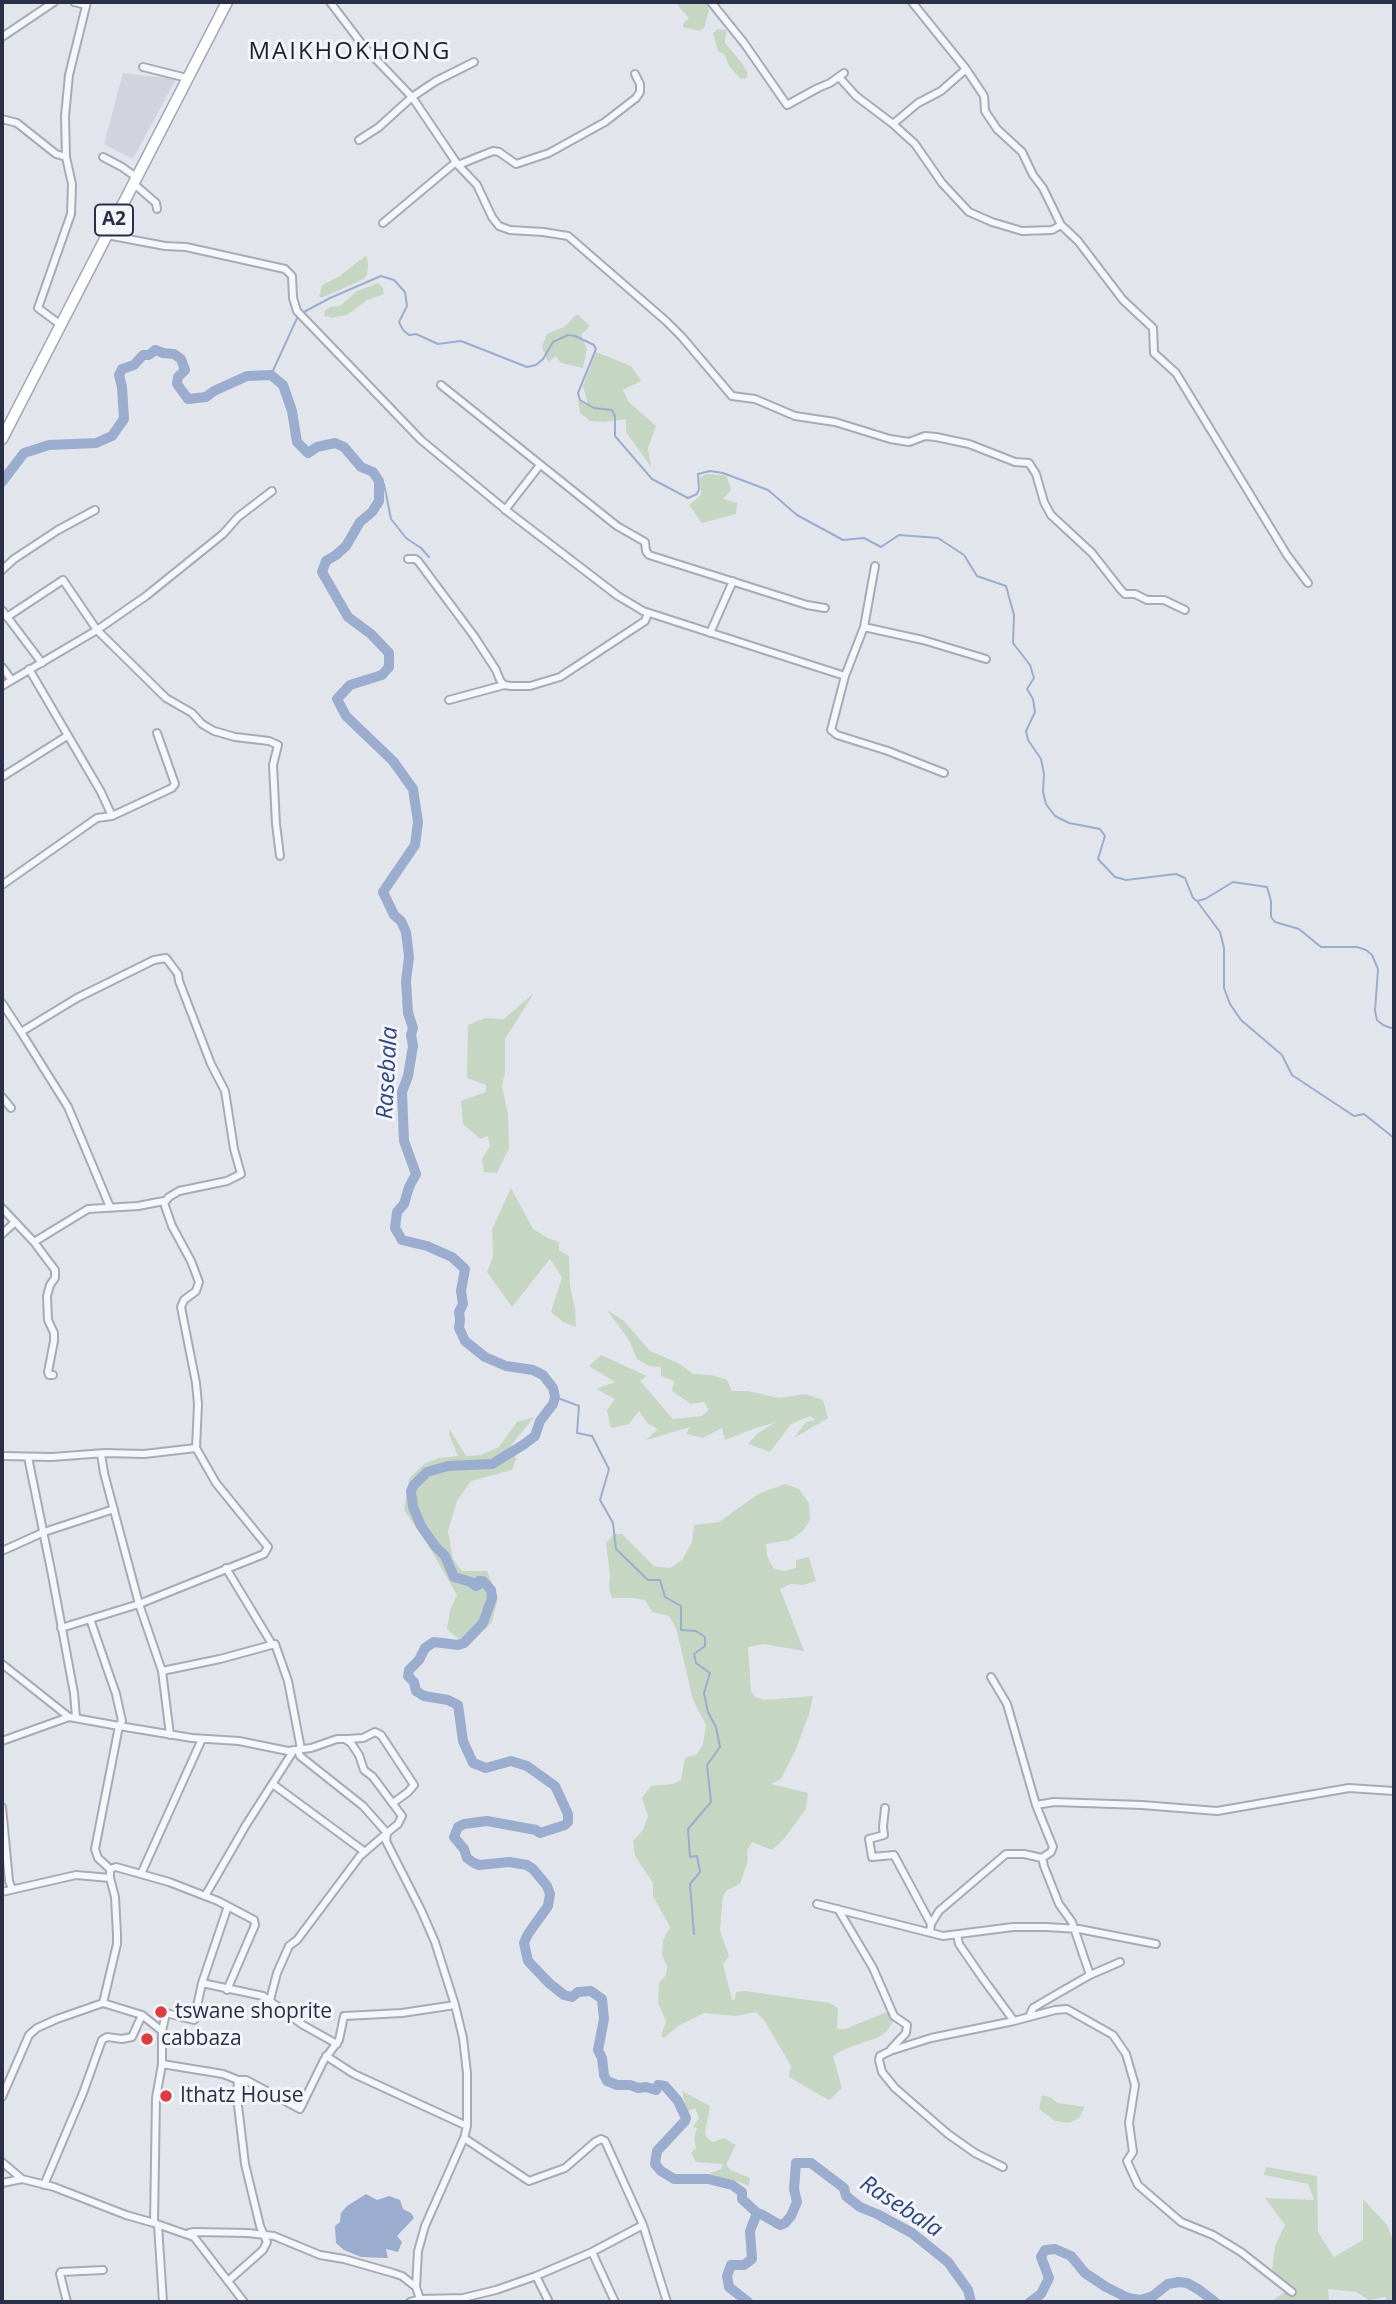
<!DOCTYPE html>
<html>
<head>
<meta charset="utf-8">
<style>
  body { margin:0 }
  #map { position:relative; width:1396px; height:2304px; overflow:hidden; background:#e3e5ec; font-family:"Open Sans",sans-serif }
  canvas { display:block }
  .frame { position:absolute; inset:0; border:4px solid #292f47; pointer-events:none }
</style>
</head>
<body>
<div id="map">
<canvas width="1396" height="2304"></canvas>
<div class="frame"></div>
</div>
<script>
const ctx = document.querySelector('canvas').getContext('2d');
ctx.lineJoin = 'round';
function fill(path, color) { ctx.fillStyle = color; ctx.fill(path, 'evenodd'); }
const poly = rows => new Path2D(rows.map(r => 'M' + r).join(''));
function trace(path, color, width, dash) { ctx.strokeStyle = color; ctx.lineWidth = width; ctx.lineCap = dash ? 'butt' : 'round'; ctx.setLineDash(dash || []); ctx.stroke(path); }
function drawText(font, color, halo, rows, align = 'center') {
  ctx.font = font + ' "Open Sans",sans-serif'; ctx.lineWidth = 6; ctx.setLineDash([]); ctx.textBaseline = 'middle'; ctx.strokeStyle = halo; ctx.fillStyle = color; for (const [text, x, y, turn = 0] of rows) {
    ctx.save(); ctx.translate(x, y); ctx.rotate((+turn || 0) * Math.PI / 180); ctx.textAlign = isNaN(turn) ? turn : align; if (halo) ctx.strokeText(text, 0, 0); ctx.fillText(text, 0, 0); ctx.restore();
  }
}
fill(poly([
  [123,73,176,79,133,159,104,144]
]), '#d1d4df');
fill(poly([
  [675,2,707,2,709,11,704,28,700,31,683,27,683,24,689,18],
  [717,29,726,30,725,43,742,63,747,72,747,78,741,79,729,66,725,55,718,51,713,34],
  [365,256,367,257,368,265,367,275,362,280,321,298,319,296,322,285,340,276],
  [378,283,383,288,384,294,367,300,347,315,331,318,328,316,324,317,325,311,330,307,340,306,357,291],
  [577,314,590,326,581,335,587,349,583,368,561,363,556,356,548,362,542,347,547,334,564,327],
  [596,352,631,366,641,381,623,390,629,402,656,426,648,448,651,467,626,432,626,419,604,422,590,421,580,413,578,400,588,405,583,386],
  [707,474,721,475,723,474,727,477,731,490,723,499,737,503,736,514,702,523,694,512,689,505,701,495,700,477],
  [534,993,505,1039,505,1072,502,1087,508,1114,509,1148,497,1173,484,1172,482,1159,490,1146,488,1136,480,1139,463,1124,461,1101,486,1092,486,1085,467,1078,468,1025,485,1018,504,1019],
  [511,1188,533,1229,548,1238,559,1242,559,1250,569,1256,570,1286,575,1308,576,1327,563,1322,551,1312,562,1277,550,1259,512,1307,487,1272,493,1257,492,1229],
  [607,1310,624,1321,650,1351,676,1362,694,1374,712,1375,727,1380,732,1391,748,1391,779,1398,805,1394,823,1400,828,1418,794,1438,806,1422,816,1420,810,1416,791,1424,770,1452,748,1444,758,1433,776,1422,756,1428,725,1440,722,1428,703,1438,686,1434,690,1427,646,1440,658,1429,648,1424,639,1411,629,1424,611,1428,607,1410,615,1399,596,1389,615,1382,589,1366,601,1355,647,1376,640,1381,673,1419,702,1416,709,1410,704,1402,691,1404,672,1391,674,1381,661,1376,661,1367,649,1366,637,1359,629,1340],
  [534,1417,509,1448,516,1459,512,1470,471,1481,457,1501,448,1531,453,1559,462,1571,487,1571,498,1597,492,1622,467,1647,447,1629,450,1610,457,1595,427,1543,404,1510,409,1479,424,1464,438,1458,458,1456,449,1434,450,1430,466,1456,481,1455,499,1447,517,1422],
  [785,1484,799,1489,809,1503,810,1520,803,1531,790,1540,766,1544,767,1556,774,1569,784,1571,796,1568,796,1560,809,1557,816,1581,803,1585,790,1584,780,1589,804,1651,764,1644,748,1647,751,1691,755,1697,764,1700,813,1696,809,1714,796,1749,781,1779,771,1784,808,1793,806,1809,784,1839,772,1850,752,1842,747,1851,748,1860,740,1884,727,1890,723,1896,720,1930,729,1956,723,1964,732,2000,735,1999,736,1992,745,1991,830,2003,838,2008,837,2029,845,2029,887,2012,894,2020,887,2031,879,2037,845,2049,833,2056,842,2088,829,2100,789,2077,791,2066,787,2059,764,2020,756,2012,736,2016,704,2013,678,2026,664,2038,661,2036,666,2021,658,2003,659,1983,666,1975,667,1966,662,1955,663,1940,670,1927,653,1896,653,1883,635,1856,633,1841,643,1830,648,1816,642,1798,651,1786,673,1784,681,1780,685,1758,697,1754,703,1744,706,1725,693,1700,676,1628,669,1616,652,1612,645,1600,632,1598,612,1598,609,1589,610,1575,606,1543,614,1534,622,1534,654,1566,670,1568,682,1560,692,1542,694,1525,719,1522,758,1494],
  [682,2091,710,2106,705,2133,707,2138,713,2142,724,2138,736,2145,726,2165,731,2170,750,2178,749,2186,739,2182,720,2181,710,2173,721,2169,723,2164,696,2162,691,2153,696,2148,694,2138,697,2128,693,2127,699,2118,695,2108,687,2111],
  [1042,2095,1050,2097,1058,2103,1085,2107,1079,2118,1069,2123,1055,2121,1039,2109],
  [1266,2167,1317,2176,1318,2232,1334,2257,1363,2240,1363,2199,1387,2225,1394,2243,1394,2302,1386,2302,1386,2297,1369,2300,1356,2292,1328,2289,1329,2302,1270,2302,1291,2288,1272,2271,1275,2246,1285,2225,1265,2198,1314,2200,1308,2184,1264,2175]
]), '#c5d7c3');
fill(poly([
  [366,2194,377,2200,389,2196,400,2200,403,2209,411,2213,414,2218,397,2236,402,2242,398,2252,386,2249,388,2258,361,2257,344,2250,336,2243,335,2226,340,2222,341,2213,347,2206]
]), '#9badcf');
trace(poly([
  [302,313,330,298,381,276,394,280,405,292,407,306,399,322,403,330,409,335,416,334,438,344,461,341,527,367,536,365,543,359,553,342,568,335,575,336,594,345,596,349,578,393,580,400,594,408,612,410,615,416,615,436,652,479,688,498,697,494,699,489,698,474,710,471,723,473,768,490,797,515,843,540,864,538,881,547,899,535,938,538,964,555,977,576,1006,586,1014,615,1013,643,1030,665,1034,678,1027,689,1033,699,1035,712,1026,731,1028,740,1041,759,1044,774,1043,792,1046,804,1055,816,1069,823,1100,829,1105,836,1098,859,1115,877,1126,880,1176,874,1185,878,1193,898,1197,901,1205,899,1233,882,1267,887,1271,901,1271,917,1275,922,1299,929,1321,947,1357,947,1366,950,1372,955,1378,969,1375,1011,1377,1020,1383,1025,1391,1028,1394,1027],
  [271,375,298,316],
  [379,481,384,484,391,519,406,538,421,548,429,557],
  [1197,901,1220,932,1224,948,1224,988,1230,1004,1241,1020,1282,1055,1292,1075,1354,1116,1364,1114,1394,1138],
  [555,1397,579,1406,577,1433,592,1436,609,1469,600,1500,613,1523,616,1549,648,1580,660,1580,665,1597,681,1606,681,1630,696,1631,705,1637,705,1646,694,1654,696,1663,710,1673,704,1693,708,1712,716,1727,720,1747,707,1765,711,1802,688,1829,690,1857,697,1856,700,1872,690,1884,694,1934]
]), '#9badcf', 2);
trace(poly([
  [2,482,24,453,49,445,96,443,112,436,124,419,122,387,119,375,122,369,134,365,143,355,149,355,155,350,163,353,174,354,181,359,185,370,178,377,177,384,188,399,206,397,214,391,247,376,271,375,283,385,292,411,297,442,308,453,317,447,335,443,344,447,361,467,373,472,379,481,379,501,372,512,360,522,346,546,336,555,326,561,322,572,348,617,371,634,389,653,389,667,382,675,350,685,337,699,346,716,393,761,413,789,418,822,415,845,383,892,394,915,401,921,406,932,409,957,406,981,408,1013,413,1028,411,1035,413,1046,408,1076,402,1092,404,1141,416,1174,409,1187,404,1204,397,1212,395,1228,402,1240,427,1246,452,1257,465,1269,461,1291,463,1304,459,1312,460,1320,459,1328,465,1341,485,1357,506,1366,533,1370,543,1375,553,1388,555,1397,553,1404,540,1421,535,1436,523,1445,492,1464,448,1466,427,1472,414,1485,411,1491,413,1507,421,1526,435,1546,445,1556,454,1577,471,1582,476,1586,478,1585,479,1581,483,1581,491,1590,492,1598,483,1623,464,1643,458,1645,434,1642,425,1648,419,1660,409,1670,408,1676,414,1682,416,1691,424,1696,448,1700,458,1705,463,1741,473,1763,486,1768,511,1761,527,1766,555,1786,568,1814,568,1822,565,1825,540,1833,536,1830,487,1821,464,1824,458,1827,454,1837,464,1849,467,1858,474,1863,479,1865,509,1862,527,1865,533,1869,547,1886,550,1894,548,1906,528,1934,524,1943,528,1961,549,1983,564,1995,572,1997,578,1992,591,1991,602,1999,604,2019,598,2050,602,2058,604,2075,607,2081,617,2085,630,2085,638,2088,646,2087,656,2090,658,2085,665,2086,678,2101,686,2118,685,2121,657,2151,655,2164,661,2171,674,2179,708,2179,732,2185,742,2192,742,2199,757,2213,761,2214,780,2225,785,2223,791,2216,797,2202,794,2189,796,2163,811,2163,844,2188,846,2196,860,2207,877,2214,912,2233,948,2262,968,2290,971,2302],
  [748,2302,729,2287,727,2276,731,2265,744,2265,752,2259,750,2231,757,2213],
  [1030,2302,1041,2294,1049,2278,1041,2257,1045,2250,1055,2249,1071,2256,1085,2273,1106,2287,1128,2298,1141,2300,1153,2296,1168,2284,1179,2282,1187,2283,1198,2289,1215,2302]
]), '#9badcf', 10);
const street = poly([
  [74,2,86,5],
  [330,2,365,48,412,97,458,165,493,151,499,152,516,164,549,153,605,122,636,98,640,92,640,84,635,74],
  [711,2,744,43,787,105,818,88,830,83,844,73],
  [912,2,966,69,984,96,985,111,997,129,1022,152,1033,175,1043,188,1061,225,1078,241,1123,300,1153,328,1154,353,1176,373,1287,555,1308,583],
  [2,37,54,2],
  [143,67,187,78],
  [839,77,856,96,893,124,915,144,942,183,969,212,992,222,1022,231,1052,230,1061,225],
  [2,119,17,123,56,154,66,157],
  [893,124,918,103,941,91,966,69],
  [359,140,379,127,412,97,436,81,474,62],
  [103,157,122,167,136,177],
  [458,165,477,185,492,217,499,226,510,230,543,232,568,236,666,321,682,337,732,396,755,399,795,416,835,422,890,439,909,442,925,436,936,437,969,444,1015,462,1029,463,1036,474,1044,502,1051,515,1092,553,1121,590,1125,594,1135,594,1147,600,1164,600,1185,610],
  [133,183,156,203,157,209],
  [383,223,456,162],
  [107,235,165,246,186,247,285,269,292,276,293,298,297,311,421,440,507,511,618,596,643,611,845,676],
  [61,325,38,308,71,214,72,184,66,157,65,116,69,75,87,2],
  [441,385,617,526,645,542,646,551,649,555,807,605,825,608],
  [505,510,540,465],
  [408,559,415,559,418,561,474,636,496,670,500,680,504,685,511,686,530,686,560,677,645,621,648,613],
  [875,566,864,627,845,676,831,730,837,735,888,751,944,773],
  [2,570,14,559,58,530,95,510],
  [2,610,42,663],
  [7,617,63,580,97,630,166,698,192,713,202,724,214,731,235,737,269,741,278,745,273,765,276,824,280,856],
  [864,627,923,640,986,659],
  [710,633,733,581],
  [2,667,11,679],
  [29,669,101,792,112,816],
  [2,686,97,630,146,596,223,534,238,517,272,491],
  [449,700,504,685],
  [2,777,67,736],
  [2,885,97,818,112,816,172,788,175,784,157,733],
  [2,1003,21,1032,77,998,154,960,166,958,178,974,179,981,211,1064,225,1091,234,1149,241,1174,227,1181,179,1191,169,1197,164,1203,172,1226,191,1261,199,1282,196,1291,184,1300,181,1307,196,1383,198,1404,196,1448],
  [21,1032,68,1107,110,1207],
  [2,1097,11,1108],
  [2,1208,34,1242,55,1270,55,1278,50,1285,47,1296,48,1320,54,1333,54,1341,48,1372,49,1375,53,1375],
  [2,1234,15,1222],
  [34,1242,88,1209,138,1206,164,1201],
  [101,1454,104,1473,139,1604,162,1671,170,1735],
  [2,1456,52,1457,105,1453,144,1454,196,1448,216,1483,268,1547,264,1554,139,1604,61,1628],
  [28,1457,52,1575,74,1693,76,1717],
  [2,1551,44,1532,114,1509],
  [226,1568,272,1644],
  [90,1619,116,1694,122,1721,119,1726,192,1738,239,1741,288,1751,311,1748,337,1739,345,1739,351,1743,359,1755,364,1770,373,1777,402,1816,398,1824,387,1833,386,1841,421,1910,435,1942,455,2005],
  [2,1664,69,1717],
  [162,1671,220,1659,275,1644,288,1681,301,1749],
  [991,1677,1007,1704,1036,1805,1053,1847,1051,1852,1042,1858,1044,1866,1059,1904,1072,1922,1090,1975],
  [347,1739,363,1738,375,1732,381,1735,414,1785,408,1792,393,1803],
  [2,1741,69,1717,119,1726,95,1849,98,1858,110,1869,110,1878,115,1897,117,1934,117,1944,103,2003,142,2015,162,2031,162,2064,156,2098,154,2223,194,2237,244,2302],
  [274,1785,365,1852],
  [1036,1805,1054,1802,1142,1805,1217,1811,1349,1788,1394,1791],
  [2,1807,9,1881,12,1889],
  [885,1808,883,1827,884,1835,869,1839,872,1857,894,1855,931,1924,930,1932],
  [110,1869,116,1867,169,1882,218,1901,254,1920,255,1925,227,1990],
  [141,1874,202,1739],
  [2,1892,76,1875,110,1878],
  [205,1896,246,1825,294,1750],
  [817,1904,943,1936,1013,1927,1046,1927,1079,1929,1156,1944],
  [228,1906,202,1983,263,1996,303,2025,337,2044],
  [838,1909,873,1968,894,2016,907,2025,906,2033,891,2049],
  [931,1924,939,1911,1006,1854,1024,1854,1042,1858],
  [957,1935,959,1944,981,1976,1014,2021],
  [270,2000,277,1973,289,1946,297,1940,360,1856,387,1833,363,1806,300,1756,298,1750],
  [1029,2017,1033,2008,1050,1998,1090,1975,1120,1962],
  [162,2031,166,2013,194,2020,202,1983],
  [326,2056,354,2074,467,2126],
  [162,2064,223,2074,238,2080,237,2097,245,2164,260,2226,267,2242,263,2250,228,2281],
  [238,2080,246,2080,300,2109,324,2060,339,2040,344,2016,402,2013,455,2005,463,2038,467,2073,467,2126,464,2138,425,2226,418,2251,416,2287,421,2302],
  [2,2097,29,2035,37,2028,57,2019,103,2003],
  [464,2138,529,2181,565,2168,595,2142,601,2139,605,2141,643,2225,667,2302],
  [2,2162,22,2179,54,2187,126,2215,154,2223],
  [1003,2167,975,2153,948,2134,895,2088,882,2072,879,2060,880,2056,890,2051,931,2038,1014,2021,1055,2010,1067,2009,1113,2035,1126,2054,1135,2085,1129,2123,1133,2152,1127,2161,1138,2185,1181,2222,1213,2235,1241,2252,1292,2292],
  [2,2183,22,2179],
  [44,2185,83,2093,102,2040,107,2037,122,2039,132,2037,142,2015],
  [158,2225,163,2302],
  [189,2233,194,2232,248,2233,274,2236,320,2255,344,2259,393,2273,402,2276,416,2287],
  [592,2252,615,2302],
  [536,2276,549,2302],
  [67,2302,60,2274,61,2272,103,2270],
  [410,2302,420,2299,463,2298,496,2290,536,2276,592,2252,643,2225]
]);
const primary = poly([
  [2,439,227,2]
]);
trace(street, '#a7abb7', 10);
trace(primary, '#a1a7b9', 13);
trace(street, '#f6f7fa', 6);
trace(primary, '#fff', 10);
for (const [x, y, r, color] of [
  [161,2012,7,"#dc3d40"],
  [147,2039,7,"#dc3d40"],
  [166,2096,7,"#dc3d40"]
]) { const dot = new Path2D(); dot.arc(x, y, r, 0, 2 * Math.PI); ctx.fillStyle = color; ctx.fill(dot); trace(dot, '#f3f5f9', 2.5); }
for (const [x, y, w] of [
  [114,220,38]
]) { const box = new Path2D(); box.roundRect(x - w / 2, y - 15.5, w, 31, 5); ctx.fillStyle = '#f3f5f9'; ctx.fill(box); trace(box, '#292f47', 2); }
drawText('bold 19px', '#292f47', null, [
  ["A2",114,220]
]);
drawText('21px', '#292f47', '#f3f5f9', [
  ["tswane shoprite",175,2012],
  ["cabbaza",161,2039],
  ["Ithatz House",180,2096]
], 'left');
drawText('italic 23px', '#2e477f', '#f3f5f9', [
  ["Rasebala",388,1073,-87],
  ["Rasebala",901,2207,33]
]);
ctx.letterSpacing = '2px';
drawText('24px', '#1b2137', '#f3f5f9', [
  ["MAIKHOKHONG",350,52]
]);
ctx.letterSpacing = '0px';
</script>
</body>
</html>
